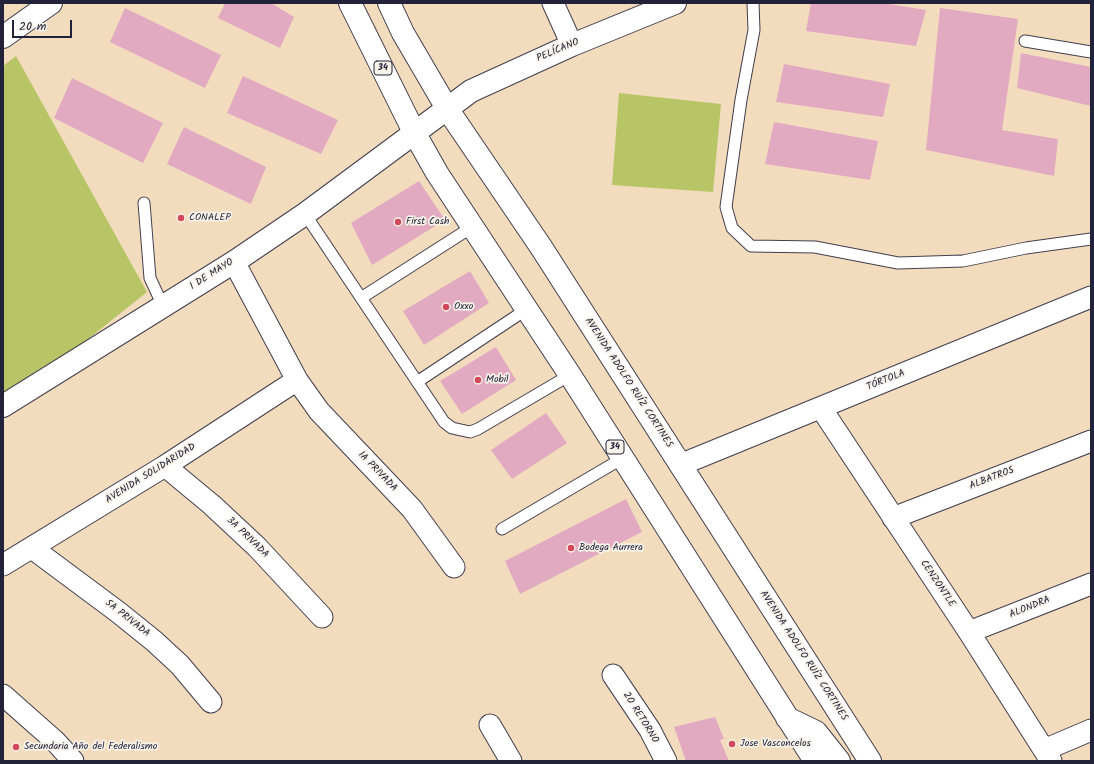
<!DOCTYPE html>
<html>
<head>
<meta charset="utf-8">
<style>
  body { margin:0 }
  #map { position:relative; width:1094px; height:764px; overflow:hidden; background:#f3dcbd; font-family:Kalam,sans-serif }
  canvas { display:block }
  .frame { position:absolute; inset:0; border:4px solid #22223b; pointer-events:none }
  .scale { position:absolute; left:12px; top:20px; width:60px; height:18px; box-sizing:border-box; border:2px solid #22223b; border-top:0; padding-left:5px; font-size:12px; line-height:14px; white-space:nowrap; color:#22223b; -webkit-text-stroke:3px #f7f3e8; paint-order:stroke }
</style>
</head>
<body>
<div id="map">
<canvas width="1094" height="764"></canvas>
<div class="frame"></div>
<div class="scale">20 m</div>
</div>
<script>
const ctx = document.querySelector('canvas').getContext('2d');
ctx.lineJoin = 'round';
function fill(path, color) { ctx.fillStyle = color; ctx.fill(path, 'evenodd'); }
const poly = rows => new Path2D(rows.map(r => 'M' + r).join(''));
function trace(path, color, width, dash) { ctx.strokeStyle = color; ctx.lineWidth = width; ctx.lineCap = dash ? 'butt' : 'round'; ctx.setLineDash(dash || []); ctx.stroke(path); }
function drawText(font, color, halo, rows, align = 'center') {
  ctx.font = font + ' Kalam,sans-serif'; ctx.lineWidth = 3.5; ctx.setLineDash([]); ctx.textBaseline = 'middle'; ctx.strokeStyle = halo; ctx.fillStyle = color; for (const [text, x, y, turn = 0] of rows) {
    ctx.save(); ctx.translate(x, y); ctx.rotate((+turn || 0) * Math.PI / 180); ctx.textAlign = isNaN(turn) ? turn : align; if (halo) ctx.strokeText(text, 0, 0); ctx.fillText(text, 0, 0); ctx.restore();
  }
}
fill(poly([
  [16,56,147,292,27,388,3,402,3,66],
  [619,93,721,104,713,192,612,185]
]), '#b8c567');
fill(poly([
  [225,3,271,3,294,17,280,48,218,18],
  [811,3,883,3,926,10,916,46,806,31],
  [125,8,221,55,205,88,110,42],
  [940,8,1018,19,1002,130,1058,139,1054,176,926,150],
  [1021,53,1091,67,1091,106,1017,88],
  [784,64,890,84,883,117,776,102],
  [243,76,338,120,321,154,227,113],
  [72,78,163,123,143,163,54,118],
  [774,122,878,141,870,180,765,164],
  [184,127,266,167,251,204,167,164],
  [419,181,445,220,372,265,351,223],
  [470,271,489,303,424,345,403,311],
  [496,347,516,380,462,414,440,381],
  [546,413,567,443,512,479,491,450],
  [626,499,642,532,520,594,505,561],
  [715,717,724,739,720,740,729,761,686,761,674,727]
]), '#e2aac1');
const lane = poly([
  [753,3,754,30,741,100,726,207,732,228,751,246,815,247,898,263,963,261,1026,248,1091,239],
  [1025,41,1091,52],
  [144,203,150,278,163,306],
  [305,214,444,422,452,428,470,432,478,429,570,375],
  [361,298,472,227],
  [417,382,527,309],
  [502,529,623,458]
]);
const street = poly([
  [553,3,572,45],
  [234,262,297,380,319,411,412,509,454,567],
  [821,408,969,632,1051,761],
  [680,465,1091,297],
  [165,466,212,505,257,547,322,617],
  [893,518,1091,441],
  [32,548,118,612,154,641,180,665,211,702],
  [3,565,165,466,297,380],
  [969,632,1091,584],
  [613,675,650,730,666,761],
  [3,695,55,741,73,761],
  [490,725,511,761],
  [1044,750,1091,730]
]);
const secondary = poly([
  [3,37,51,3],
  [3,406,234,262,305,214,471,91,572,45,675,3]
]);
const primary = poly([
  [350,3,415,134,437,173,570,375,815,761],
  [389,3,403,33,448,110,541,247,870,761],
  [787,718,816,732,839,761]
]);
trace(lane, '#413e4e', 13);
trace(street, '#413e4e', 23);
trace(secondary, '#413e4e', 24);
trace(primary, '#413e4e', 24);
trace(lane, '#fff', 11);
trace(street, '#fff', 21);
trace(secondary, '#fff', 22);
trace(primary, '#fff', 22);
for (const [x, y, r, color] of [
  [181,218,4,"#d1495b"],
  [398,222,4,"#d1495b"],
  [446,307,4,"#d1495b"],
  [478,380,4,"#d1495b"],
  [571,548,4,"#d1495b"],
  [732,744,4,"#d1495b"],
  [16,747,4,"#d1495b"]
]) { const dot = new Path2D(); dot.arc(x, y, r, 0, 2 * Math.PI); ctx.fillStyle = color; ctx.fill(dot); trace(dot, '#f7f3e8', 1.5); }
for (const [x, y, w] of [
  [383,68,18],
  [615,447,18]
]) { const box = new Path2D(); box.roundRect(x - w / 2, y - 7, w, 14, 3); ctx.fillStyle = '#f7f3e8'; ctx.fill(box); trace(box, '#22223b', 1); }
drawText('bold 9px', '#22223b', null, [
  ["34",383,68],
  ["34",615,447]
]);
drawText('10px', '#22223b', '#f7f3e8', [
  ["PELÍCANO",558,51,-23],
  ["1 DE MAYO",212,275,-32],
  ["TÓRTOLA",886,381,-22],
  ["AVENIDA ADOLFO RUÍZ CORTINES",628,383,57],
  ["1A PRIVADA",377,472,46],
  ["AVENIDA SOLIDARIDAD",151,474,-32],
  ["ALBATROS",992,479,-21],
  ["3A PRIVADA",247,538,44],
  ["CENZONTLE",937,584,56],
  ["ALONDRA",1030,608,-22],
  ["5A PRIVADA",127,619,38],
  ["AVENIDA ADOLFO RUÍZ CORTINES",803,656,57],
  ["2O RETORNO",640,718,58]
]);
drawText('10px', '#22223b', '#f7f3e8', [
  ["CONALEP",189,218],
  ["First Cash",406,222],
  ["Oxxo",454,307],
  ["Mobil",486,380],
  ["Bodega Aurrera",579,548],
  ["Jose Vasconcelos",740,744],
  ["Secundaria Año del Federalismo",24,747]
], 'left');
</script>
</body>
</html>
